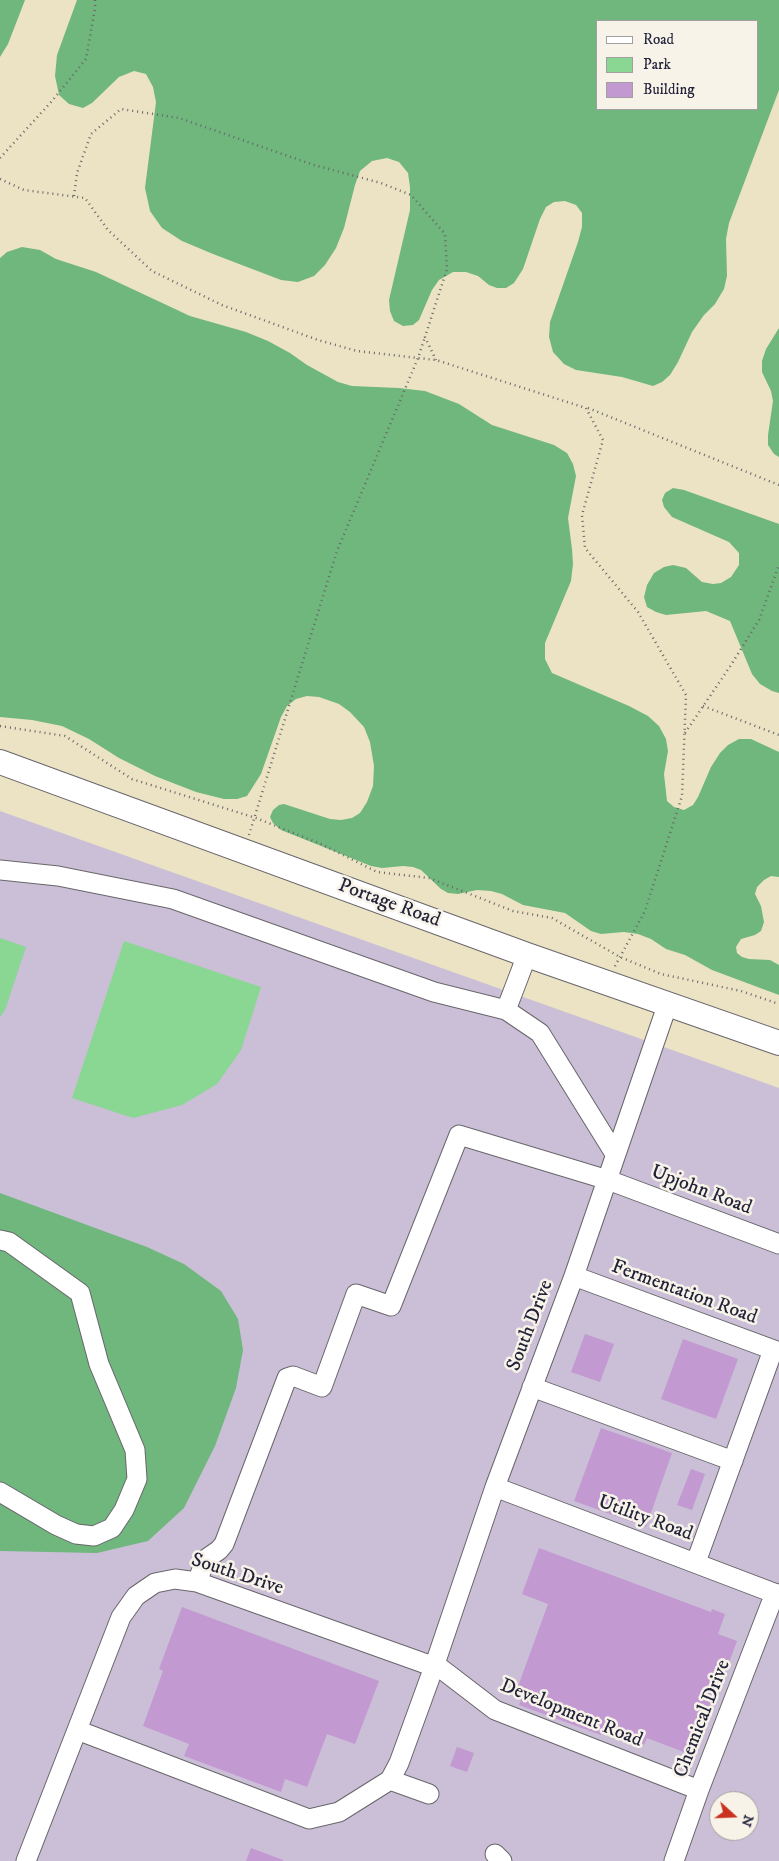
<!DOCTYPE html>
<html>
<head>
<meta charset="utf-8">
<style>
  body { margin:0 }
  #map { position:relative; width:779px; height:1861px; overflow:hidden; background:#ece3c4; font-family:"IM FELL DW Pica",serif }
  canvas { display:block }
  .legend { position:absolute; left:596px; top:20px; width:162px; height:90px; box-sizing:border-box; background:#f7f3e8; border:1px solid #a29fa3; margin:0; padding:6px 9px; list-style:none; font-size:15px; color:#22223b }
  .legend li { display:flex; align-items:center; gap:10px; height:25px }
  .legend b { width:25px; border:1px solid #a29fa3 }
  .north { position:absolute; left:709px; top:1791px; width:50px; height:50px; box-sizing:border-box; background:#f7f3e8; border:1px solid #a29fa3; border-radius:50%; rotate:110deg; font-size:14px; font-weight:700; line-height:20px; text-align:center; color:#22223b }
  .north::after { content:''; display:block; margin:auto; width:18px; height:22px; background:#c8321e; clip-path:polygon(50% 0,100% 100%,50% 72%,0 100%) }
</style>
</head>
<body>
<div id="map">
<canvas width="779" height="1861"></canvas>
<ul class="legend">
<li><b style="height:6px;background:#fff"></b>Road</li>
<li><b style="height:14px;background:#8ad693"></b>Park</li>
<li><b style="height:14px;background:#c299d1"></b>Building</li>
</ul>
<div class="north">N</div>
</div>
<script>
const ctx = document.querySelector('canvas').getContext('2d');
ctx.lineJoin = 'round';
function fill(path, color) { ctx.fillStyle = color; ctx.fill(path, 'evenodd'); }
const poly = rows => new Path2D(rows.map(r => 'M' + r).join(''));
function trace(path, color, width, dash) { ctx.strokeStyle = color; ctx.lineWidth = width; ctx.lineCap = dash ? 'butt' : 'round'; ctx.setLineDash(dash || []); ctx.stroke(path); }
function drawText(font, color, halo, rows, align = 'center') {
  ctx.font = font + ' "IM FELL DW Pica",serif'; ctx.lineWidth = 5; ctx.setLineDash([]); ctx.textBaseline = 'middle'; ctx.strokeStyle = halo; ctx.fillStyle = color; for (const [text, x, y, turn = 0] of rows) {
    ctx.save(); ctx.translate(x, y); ctx.rotate((+turn || 0) * Math.PI / 180); ctx.textAlign = isNaN(turn) ? turn : align; if (halo) ctx.strokeText(text, 0, 0); ctx.fillText(text, 0, 0); ctx.restore();
  }
}
fill(poly([
  [0,811,779,1088,779,1861,0,1861],
  [719,1801,749,1801,749,1831,719,1831]
]), '#cabfd6');
fill(poly([
  [0,938,26,947,5,1010,0,1017],
  [124,941,261,987,241,1050,217,1084,182,1105,133,1118,72,1098]
]), '#8ad693');
fill(poly([
  [0,0,25,0,8,44,0,57],
  [77,0,779,0,779,90,729,223,726,239,727,276,724,289,715,304,704,315,692,332,678,362,670,375,662,382,653,386,622,377,576,370,564,364,553,352,549,337,550,322,578,242,582,227,582,213,576,205,565,201,554,202,546,207,540,219,523,269,514,283,506,288,497,288,489,285,478,276,466,272,453,272,439,280,432,290,419,320,413,325,403,326,394,321,390,311,389,300,410,210,410,187,408,173,399,162,387,158,372,161,360,171,355,185,344,228,336,248,325,265,314,276,298,282,281,280,213,254,182,241,162,228,150,211,145,188,156,102,153,87,146,74,134,71,119,77,92,103,83,108,69,104,59,95,55,76,57,55],
  [598,21,758,21,758,109,598,109],
  [22,247,40,250,56,259,96,272,190,316,246,332,268,341,290,353,307,365,338,382,352,386,399,388,425,391,459,404,492,425,554,445,567,453,573,464,576,476,568,518,572,549,573,564,571,581,545,643,545,659,552,673,629,706,648,716,659,726,666,739,668,751,664,774,667,801,674,807,684,810,693,805,698,797,711,767,720,753,728,745,739,739,751,739,779,752,779,877,771,876,764,880,757,887,755,894,761,906,764,922,761,931,755,935,741,939,736,947,737,953,742,957,749,959,770,960,779,965,779,995,712,970,685,955,666,949,651,939,638,934,624,932,601,934,591,931,565,913,523,905,502,894,491,891,477,890,458,894,448,893,441,889,421,870,413,867,403,866,382,868,371,866,281,830,273,823,270,817,273,810,279,805,284,804,330,819,341,820,352,818,360,813,367,802,373,786,374,766,370,742,364,727,350,712,339,704,319,697,307,696,296,699,287,706,281,717,261,774,247,796,237,799,224,799,196,792,155,776,119,758,89,739,62,726,32,720,0,717,0,258,7,252],
  [779,328,779,457,774,454,768,445,768,435,773,401,771,391,762,372,762,361,766,349],
  [673,488,684,490,779,524,779,693,772,691,760,684,752,674,730,621,706,611,666,615,656,612,647,607,644,597,647,585,654,573,664,567,673,565,686,568,702,582,713,584,721,583,731,577,739,565,739,553,729,542,672,517,664,507,662,500,665,493],
  [0,1193,147,1247,184,1264,221,1291,238,1319,243,1350,236,1388,215,1446,184,1508,148,1541,97,1553,0,1551]
]), '#6fb77d');
fill(poly([
  [585,1334,614,1344,600,1382,571,1372],
  [683,1339,738,1359,716,1419,661,1399],
  [601,1428,672,1453,646,1527,574,1501],
  [691,1469,705,1474,692,1510,677,1505],
  [539,1548,711,1612,712,1609,725,1614,718,1634,737,1641,694,1756,647,1738,644,1745,604,1729,601,1735,519,1705,523,1695,516,1692,548,1604,522,1594],
  [182,1607,379,1681,355,1744,327,1734,307,1787,285,1779,281,1792,184,1756,189,1744,143,1726,163,1671,159,1669],
  [457,1747,474,1753,467,1772,450,1766],
  [251,1848,283,1860,283,1861,246,1861]
]), '#c299d1');
const minor = poly([
  [0,870,58,876,173,899,434,992,506,1010,527,955],
  [506,1010,540,1033,615,1154],
  [0,1240,9,1242,80,1293,99,1364,135,1450,137,1479,124,1510,112,1528,94,1536,76,1534,56,1525,0,1492],
  [574,1276,779,1352],
  [532,1387,733,1461],
  [495,1487,779,1595],
  [696,1562,773,1350],
  [197,1582,206,1559,219,1550,224,1544,287,1378,293,1376,322,1387,356,1294,391,1306,459,1135,608,1180,779,1244],
  [77,1730,309,1819,339,1812,390,1780,399,1763,435,1664,495,1710,699,1790],
  [390,1780,429,1794],
  [495,1854,502,1861],
  [26,1861,121,1617,136,1596,155,1583,175,1579,197,1582,432,1666,435,1664,495,1487,574,1276,668,1003],
  [674,1861,699,1790,775,1593]
]);
const major = poly([
  [0,762,527,955,779,1043]
]);
trace(minor, '#69666b', 21);
trace(major, '#69666b', 26);
trace(poly([
  [0,158,52,101,86,59,95,8,95,0],
  [0,179,24,190,85,198,108,230,152,271,222,305,318,340,357,351,436,360,586,408,603,440,582,515,585,548,638,612,686,695,682,796,645,911,614,968],
  [74,196,77,173,91,134,121,109,179,118,314,165,381,183,411,195,445,234,447,269,425,337,436,360],
  [588,408,779,485],
  [703,706,779,735],
  [0,726,65,736,132,779,256,818,321,844,377,872,429,878,513,911,552,918,620,957,661,974,741,991,779,1004],
  [685,733,731,665,759,620,779,565],
  [249,835,337,551,418,358,425,337]
]), '#69666b', 2.5, [1, 4]);
trace(minor, '#fff', 19);
trace(major, '#fff', 24);
drawText('20px', '#22223b', '#f7f3e8', [
  ["Portage Road",389,904,20],
  ["Upjohn Road",701,1191,21],
  ["Fermentation Road",684,1293,20],
  ["South Drive",531,1326,-69],
  ["Utility Road",645,1519,20],
  ["South Drive",237,1575,18],
  ["Development Road",571,1714,22],
  ["Chemical Drive",703,1719,-69]
]);
</script>
</body>
</html>
